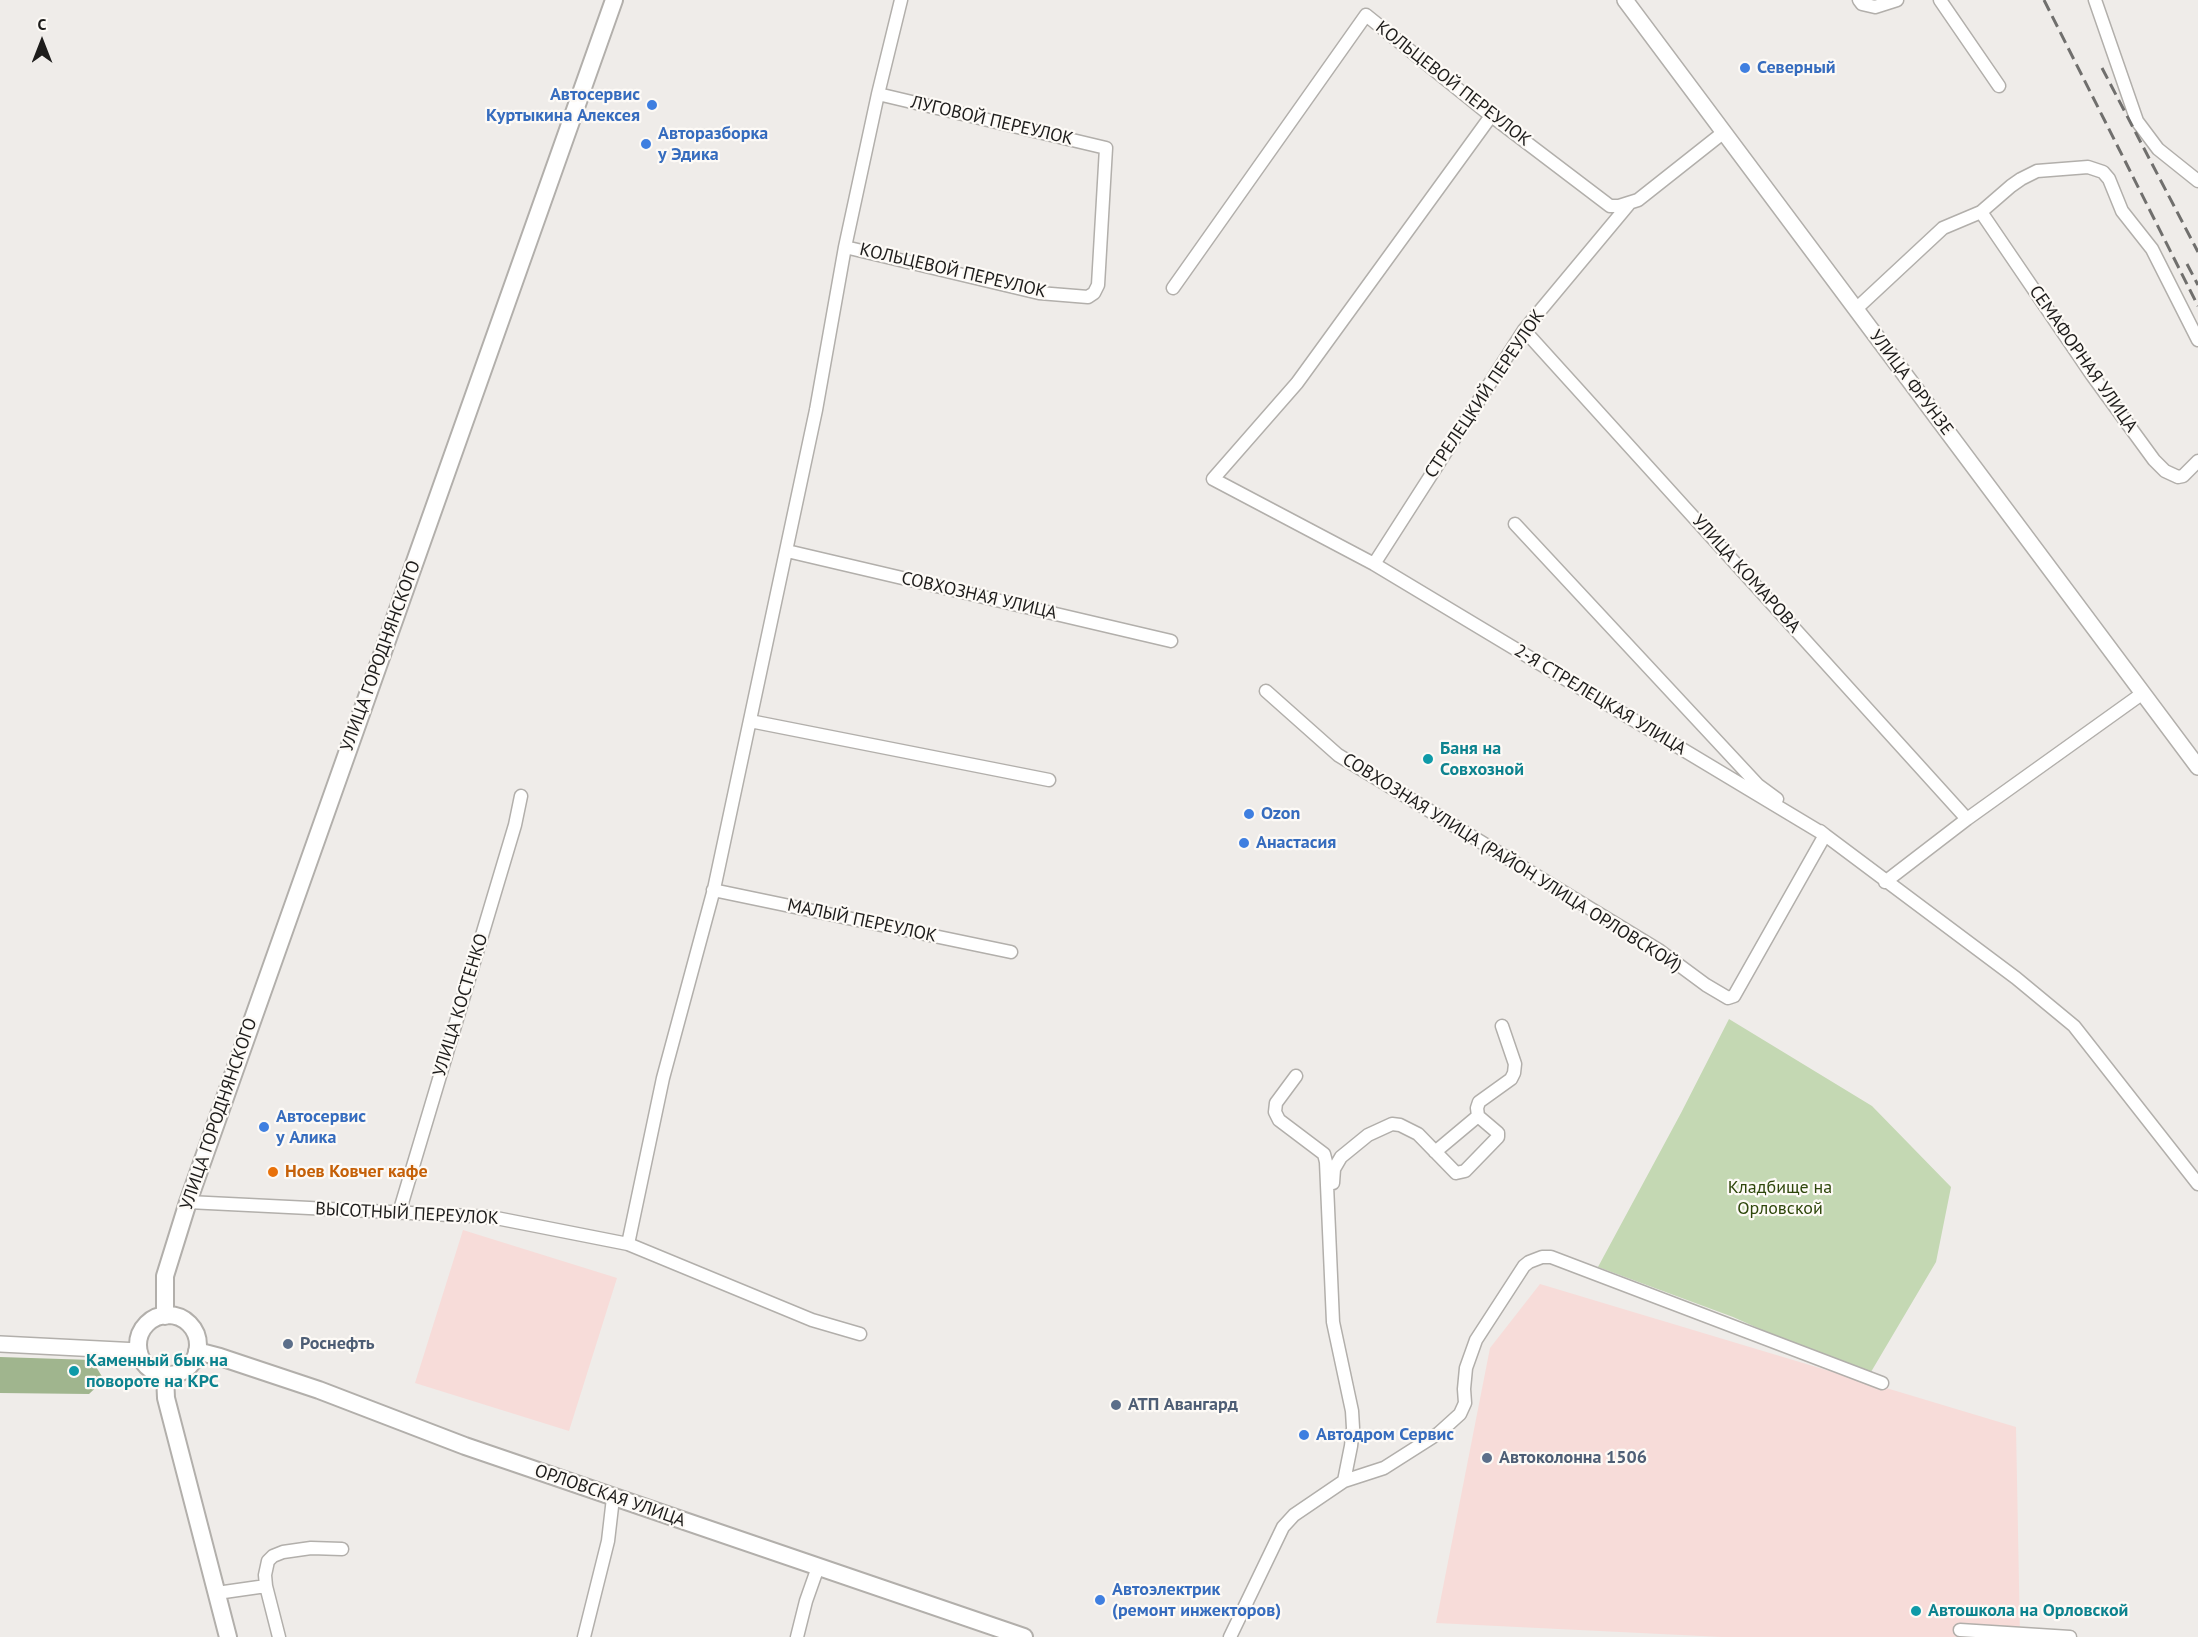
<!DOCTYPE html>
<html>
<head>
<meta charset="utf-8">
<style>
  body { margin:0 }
  #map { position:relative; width:2198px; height:1637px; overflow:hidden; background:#efece9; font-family:"PT Sans",sans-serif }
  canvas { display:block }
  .north { position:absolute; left:12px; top:12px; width:60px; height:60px; -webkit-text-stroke:4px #fdfaf6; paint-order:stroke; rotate:0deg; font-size:16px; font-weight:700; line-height:24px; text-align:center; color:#1d1c1b }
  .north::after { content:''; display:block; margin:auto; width:21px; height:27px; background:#1d1c1b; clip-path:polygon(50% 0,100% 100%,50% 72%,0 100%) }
</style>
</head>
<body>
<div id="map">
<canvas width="2198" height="1637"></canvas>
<div class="north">С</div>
</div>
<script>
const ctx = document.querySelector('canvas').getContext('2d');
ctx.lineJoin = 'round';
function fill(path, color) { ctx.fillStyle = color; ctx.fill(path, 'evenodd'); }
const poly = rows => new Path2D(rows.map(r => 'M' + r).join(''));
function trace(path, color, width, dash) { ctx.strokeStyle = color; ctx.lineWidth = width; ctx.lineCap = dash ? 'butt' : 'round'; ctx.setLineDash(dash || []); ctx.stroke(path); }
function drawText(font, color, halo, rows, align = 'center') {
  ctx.font = font + ' "PT Sans",sans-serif'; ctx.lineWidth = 4.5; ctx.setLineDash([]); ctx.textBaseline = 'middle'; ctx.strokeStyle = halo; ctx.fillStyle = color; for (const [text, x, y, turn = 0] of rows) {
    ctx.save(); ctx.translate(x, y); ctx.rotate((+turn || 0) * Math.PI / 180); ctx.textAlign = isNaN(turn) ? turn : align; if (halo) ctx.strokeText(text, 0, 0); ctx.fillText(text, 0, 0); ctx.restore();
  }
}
fill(poly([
  [463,1230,617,1278,569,1431,415,1383],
  [1540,1284,2016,1427,2020,1637,1722,1637,1436,1623,1490,1348]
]), '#f7dcd9');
fill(poly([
  [1729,1019,1872,1106,1951,1187,1936,1262,1868,1377,1733,1317,1598,1267,1681,1113]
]), '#c4d8b3');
fill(poly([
  [0,1357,92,1360,104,1380,89,1394,0,1393]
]), '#a0b58e');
const minor = poly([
  [1859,0,1862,4,1875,7,1897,0],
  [1940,0,1999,86],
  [2095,0,2137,121,2158,149,2198,181],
  [1491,116,1297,383,1213,479,1374,564,1825,835,2016,978,2074,1026,2198,1184],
  [1981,212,2092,375,2154,460,2165,471,2178,477,2183,476,2198,461],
  [845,247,1039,293,1088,297,1094,293,1098,285,1106,148,878,94],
  [1173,288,1366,15,1485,111,1610,206,1619,206,1638,200,1724,132],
  [1856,309,1943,228,1981,212,2011,186,2021,179,2037,171,2088,167,2103,172,2109,179,2122,211,2152,249,2198,340],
  [1524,330,1967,819],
  [1515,524,1758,785,1777,799],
  [787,551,1171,641],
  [1374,564,1524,330,1629,204],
  [1266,691,1338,755,1660,951,1706,985,1728,998,1734,996,1825,835,1820,831],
  [750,721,1049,780],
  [1885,882,1967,819,2143,693],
  [713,890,1011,952],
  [1435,1152,1478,1116],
  [1333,1183,1334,1169,1341,1157,1368,1135,1392,1124,1400,1125,1418,1134,1456,1173,1465,1171,1498,1137,1498,1133,1478,1116,1477,1108,1479,1102,1511,1079,1514,1073,1515,1064,1502,1026],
  [188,1202,491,1217,628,1244,812,1320,860,1334],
  [399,1213,515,825,521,796],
  [628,1244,663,1078,714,889,816,410,845,247,878,94,901,0],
  [1344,1481,1384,1468,1439,1433,1460,1414,1465,1403,1464,1389,1466,1368,1476,1340,1524,1266,1529,1262,1542,1257,1551,1257,1882,1383],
  [266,1586,265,1575,268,1561,273,1556,283,1552,311,1548,342,1549],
  [217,1593,266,1586,279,1637],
  [1960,1630,2070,1637],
  [584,1637,608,1541,613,1498],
  [797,1637,806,1601,818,1567],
  [1230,1637,1283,1527,1294,1515,1344,1481,1351,1446,1353,1428,1352,1411,1333,1322,1326,1162,1324,1154,1279,1120,1275,1112,1276,1103,1296,1076]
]);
const tertiary = poly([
  [1625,0,2198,767],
  [0,1344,139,1351]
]);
const secondary = poly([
  '138 1345a30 30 0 1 1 60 0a30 30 0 1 1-60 0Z',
  [165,1316,165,1276,188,1202,614,0],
  [197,1351,220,1357,319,1390,465,1446,1024,1637],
  [165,1375,166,1398,228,1637]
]);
trace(minor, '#b2afab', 15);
trace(tertiary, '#b2afab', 18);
trace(secondary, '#b2afab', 20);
trace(minor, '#fff', 12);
trace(tertiary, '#fff', 15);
trace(secondary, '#fff', 16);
trace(poly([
  [2044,0,2198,306],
  [2102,68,2198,252],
  [2187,264,2198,285]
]), '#706f6d', 3, [12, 6]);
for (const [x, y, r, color] of [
  [1745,68,6,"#3f7fe0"],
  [652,105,6,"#3f7fe0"],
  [646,144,6,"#3f7fe0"],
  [1428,759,6,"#0f9aa8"],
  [1249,814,6,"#3f7fe0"],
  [1244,843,6,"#3f7fe0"],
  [264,1127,6,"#3f7fe0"],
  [273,1172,6,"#e8710a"],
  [288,1344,6,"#5c6f8a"],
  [74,1371,6,"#0f9aa8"],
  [1116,1405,6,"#5c6f8a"],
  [1304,1435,6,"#3f7fe0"],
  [1487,1458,6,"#5c6f8a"],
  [1100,1600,6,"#3f7fe0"],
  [1916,1611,6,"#0f9aa8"]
]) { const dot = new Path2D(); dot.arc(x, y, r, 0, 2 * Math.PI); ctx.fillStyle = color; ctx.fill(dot); trace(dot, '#fdfaf6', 2); }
drawText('bold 18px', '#366cbe', '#fdfaf6', [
  ["Северный",1757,68],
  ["Автосервис",640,95,"right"],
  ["Куртыкина Алексея",640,116,"right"],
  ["Авторазборка",658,134],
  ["у Эдика",658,155],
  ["Ozon",1261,814],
  ["Анастасия",1256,843],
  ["Автосервис",276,1117],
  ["у Алика",276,1138],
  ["Автодром Сервис",1316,1435],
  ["Автоэлектрик",1112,1590],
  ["(ремонт инжекторов)",1112,1611]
], 'left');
drawText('18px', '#1d1c1b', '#fdfaf6', [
  ["КОЛЬЦЕВОЙ ПЕРЕУЛОК",1453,84,38],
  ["ЛУГОВОЙ ПЕРЕУЛОК",992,121,13],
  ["КОЛЬЦЕВОЙ ПЕРЕУЛОК",953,271,13],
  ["СЕМАФОРНАЯ УЛИЦА",2083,359,55],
  ["УЛИЦА ФРУНЗЕ",1911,383,53],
  ["СТРЕЛЕЦКИЙ ПЕРЕУЛОК",1485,394,-56],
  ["УЛИЦА КОМАРОВА",1746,574,48],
  ["СОВХОЗНАЯ УЛИЦА",979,596,13],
  ["УЛИЦА ГОРОДНЯНСКОГО",381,656,-70],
  ["2-Я СТРЕЛЕЦКАЯ УЛИЦА",1600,700,31],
  ["СОВХОЗНАЯ УЛИЦА (РАЙОН УЛИЦА ОРЛОВСКОЙ)",1512,863,32],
  ["МАЛЫЙ ПЕРЕУЛОК",862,921,12],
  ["УЛИЦА КОСТЕНКО",461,1005,-73],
  ["УЛИЦА ГОРОДНЯНСКОГО",219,1114,-71],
  ["ВЫСОТНЫЙ ПЕРЕУЛОК",407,1214,3],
  ["ОРЛОВСКАЯ УЛИЦА",610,1496,19]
]);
drawText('bold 18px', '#0d838f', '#fdfaf6', [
  ["Баня на",1440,749],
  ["Совхозной",1440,770],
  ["Каменный бык на",86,1361],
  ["повороте на КРС",86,1382],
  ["Автошкола на Орловской",1928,1611]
], 'left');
drawText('bold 18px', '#c56008', '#fdfaf6', [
  ["Ноев Ковчег кафе",285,1172]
], 'left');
drawText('18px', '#2e470b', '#fdfaf6', [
  ["Кладбище на",1780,1188],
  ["Орловской",1780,1209]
]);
drawText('bold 18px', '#4e5e75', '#fdfaf6', [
  ["Роснефть",300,1344],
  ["АТП Авангард",1128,1405],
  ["Автоколонна 1506",1499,1458]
], 'left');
</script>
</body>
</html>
